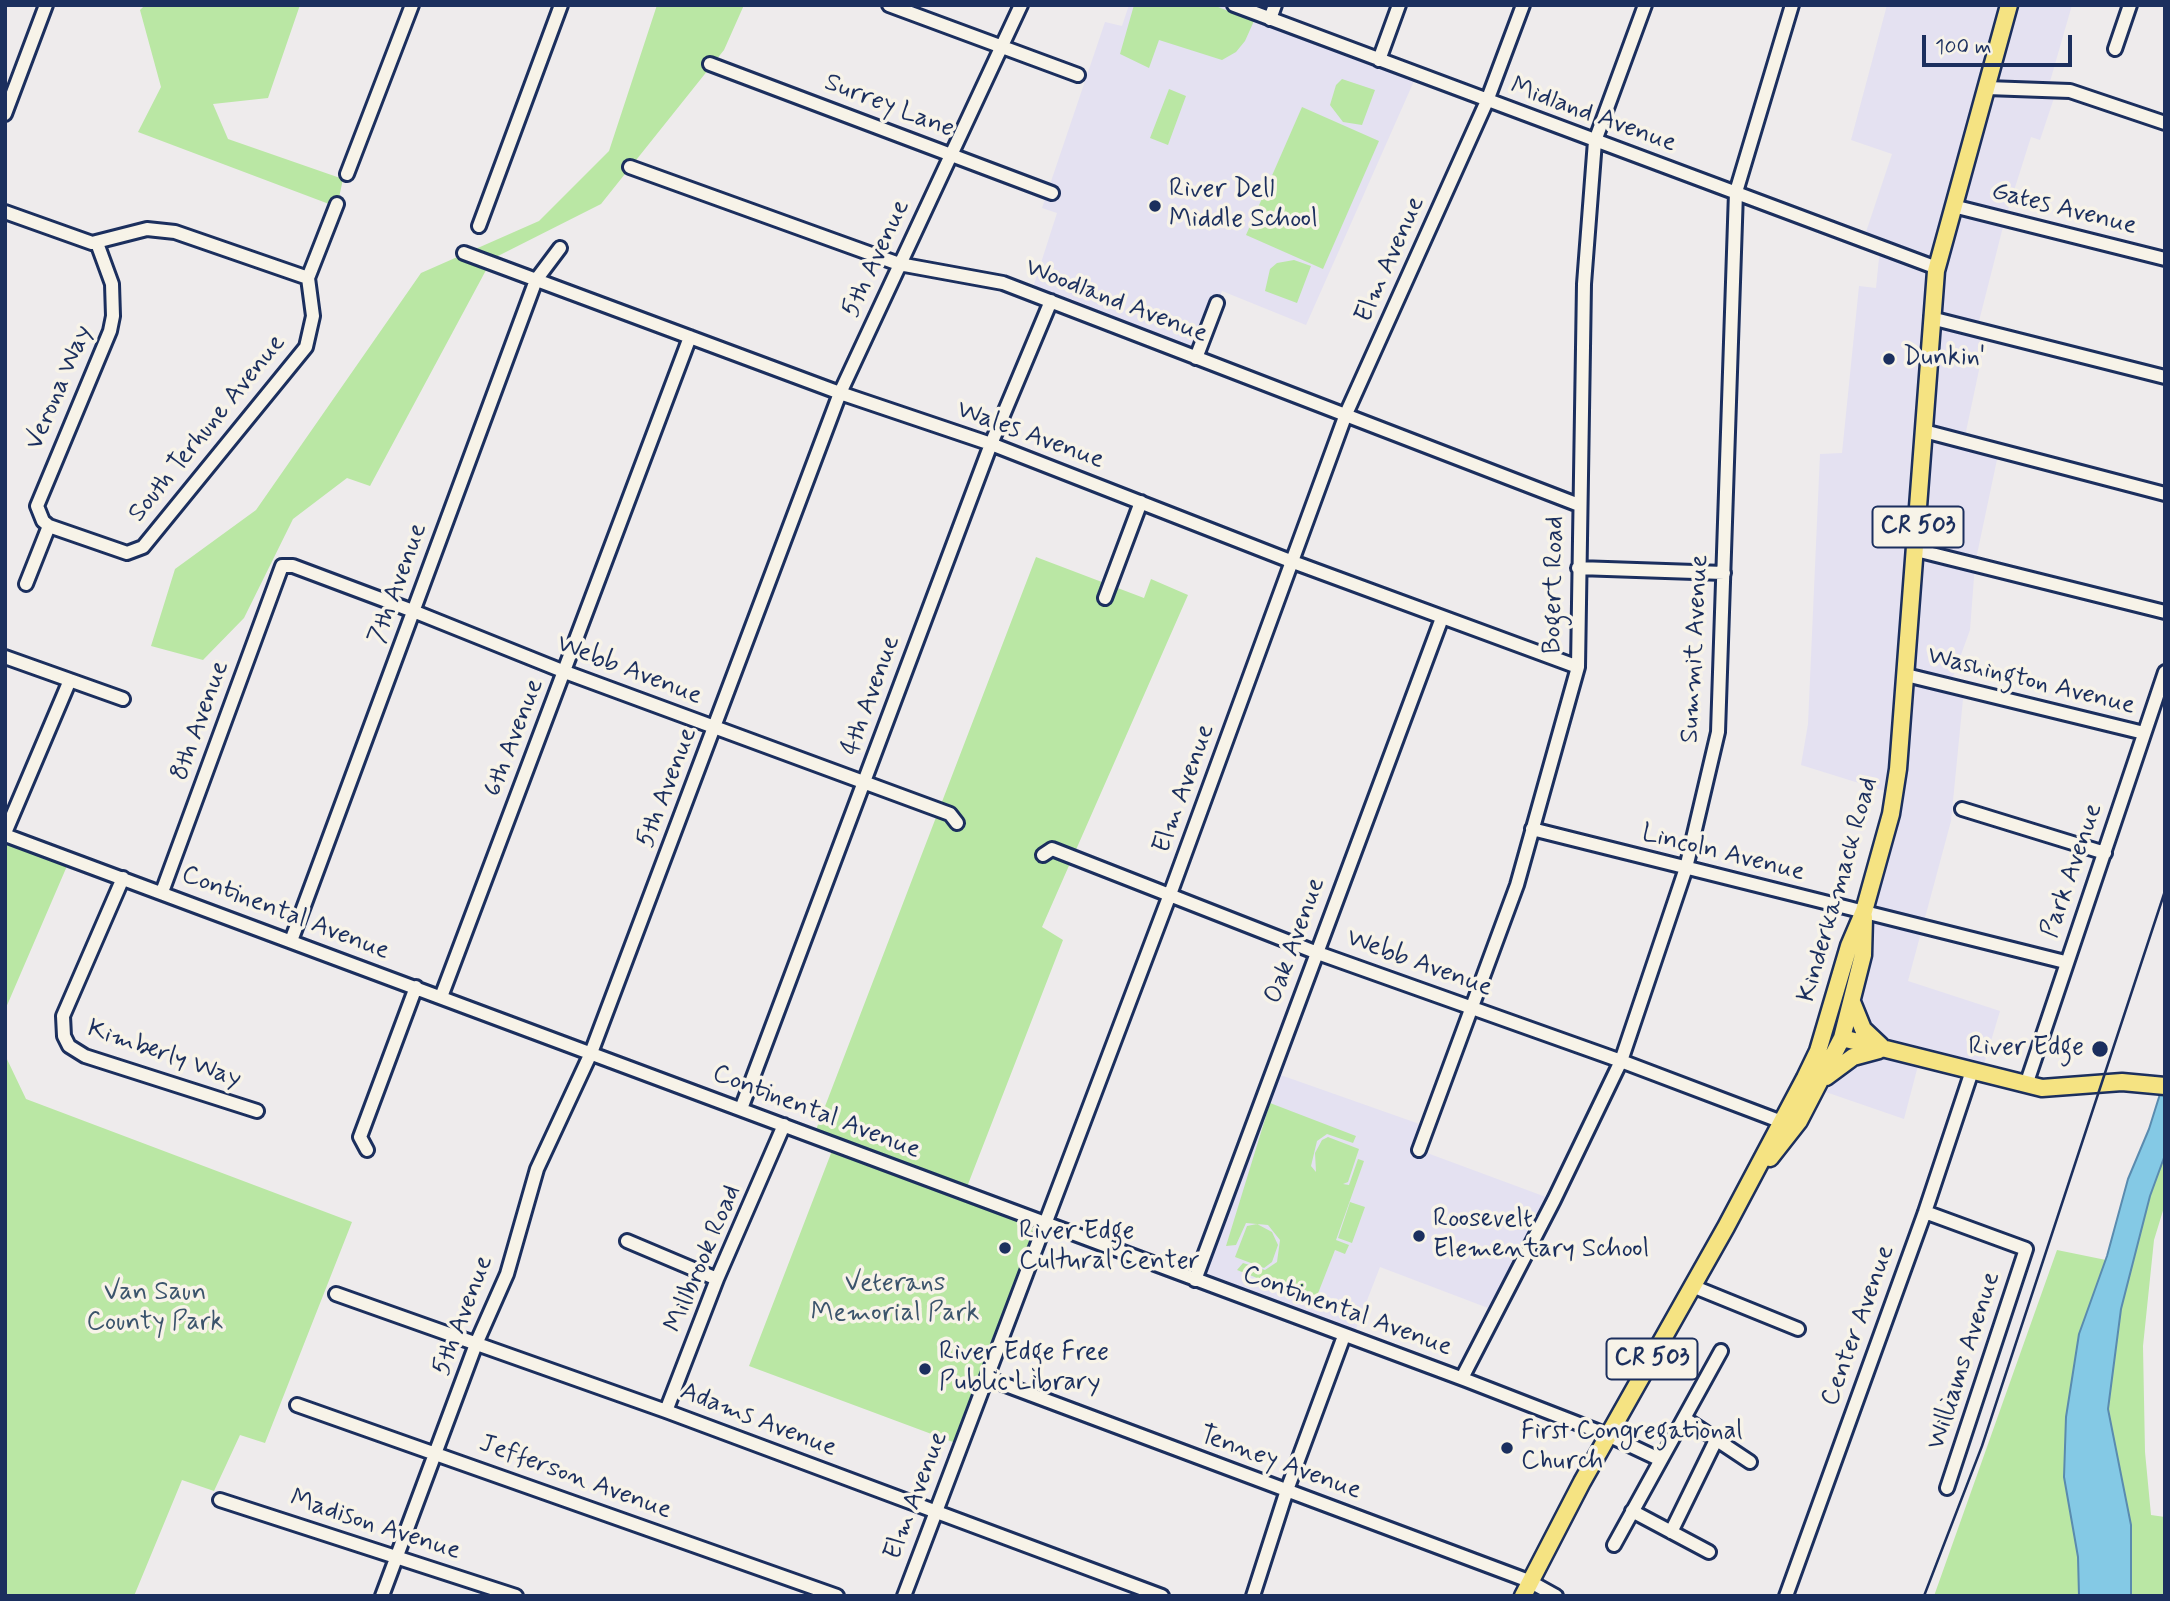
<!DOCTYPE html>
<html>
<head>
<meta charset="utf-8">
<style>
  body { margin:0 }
  #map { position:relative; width:2170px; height:1601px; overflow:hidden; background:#eeebec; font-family:Mynerve,sans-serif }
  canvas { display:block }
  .frame { position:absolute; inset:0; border:7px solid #1b2f5e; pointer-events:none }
  .scale { position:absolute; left:1922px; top:35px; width:150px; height:32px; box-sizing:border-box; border:4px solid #1b2f5e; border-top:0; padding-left:9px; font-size:21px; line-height:24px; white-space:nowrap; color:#1b2f5e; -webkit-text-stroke:5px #f7f3e8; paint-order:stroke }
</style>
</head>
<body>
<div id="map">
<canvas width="2170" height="1601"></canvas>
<div class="frame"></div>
<div class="scale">100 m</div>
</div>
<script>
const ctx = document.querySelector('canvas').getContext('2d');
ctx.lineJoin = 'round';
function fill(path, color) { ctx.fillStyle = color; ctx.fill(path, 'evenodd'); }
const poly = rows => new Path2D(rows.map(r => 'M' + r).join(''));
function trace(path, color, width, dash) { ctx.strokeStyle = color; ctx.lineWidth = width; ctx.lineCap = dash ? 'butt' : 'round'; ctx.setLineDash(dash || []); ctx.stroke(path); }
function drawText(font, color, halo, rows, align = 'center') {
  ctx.font = font + ' Mynerve,sans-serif'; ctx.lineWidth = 7; ctx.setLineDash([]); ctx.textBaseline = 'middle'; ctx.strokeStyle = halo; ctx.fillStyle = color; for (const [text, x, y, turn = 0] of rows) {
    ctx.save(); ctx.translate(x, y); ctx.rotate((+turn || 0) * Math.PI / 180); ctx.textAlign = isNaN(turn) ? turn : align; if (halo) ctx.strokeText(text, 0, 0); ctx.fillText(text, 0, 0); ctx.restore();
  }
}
fill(poly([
  [1129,5,1230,5,1414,81,1306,325,1222,291,1196,358,1031,294,1057,213,1042,208,1105,22,1122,26],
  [1887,5,2072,5,2047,92,2054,98,2040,140,2031,137,2005,219,1977,329,1987,332,1964,441,1999,450,1975,564,1970,630,1950,685,1964,689,1951,821,1908,981,2000,1011,1981,1074,1920,1058,1904,1119,1817,1089,1867,1052,1852,1002,1894,794,1801,765,1808,724,1820,454,1842,453,1859,286,1876,288,1880,248,1863,241,1892,154,1851,140],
  [1272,1072,1428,1127,1419,1150,1554,1200,1496,1311,1380,1267,1352,1339,1195,1280]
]), '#e4e1f1');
fill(poly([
  [145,5,300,5,268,98,213,104,228,139,343,179,337,207,138,132,161,87,140,10],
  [657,5,744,5,724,50,601,204,492,259,370,486,347,478,293,519,244,618,203,660,151,646,175,569,256,510,421,273,539,221,609,151],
  [1134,5,1213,5,1254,21,1245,41,1236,52,1222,60,1159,40,1149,68,1120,54],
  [1342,79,1375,90,1362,125,1343,122,1330,105,1336,85],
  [1169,89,1186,96,1168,145,1150,138],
  [1302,107,1379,141,1323,269,1246,235],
  [1294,260,1311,266,1297,303,1265,291,1270,269,1277,263],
  [1036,557,1144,598,1151,579,1188,595,1042,927,1063,940,965,1192,1043,1221,961,1445,749,1366,835,1143,814,1135],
  [5,842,67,866,5,1010],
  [5,1055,26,1099,352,1222,265,1443,240,1435,214,1491,182,1480,134,1596,5,1596],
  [1270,1103,1356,1136,1353,1143,1327,1134,1317,1141,1311,1166,1316,1172,1315,1153,1322,1140,1328,1137,1359,1149,1348,1182,1343,1184,1349,1185,1358,1159,1364,1161,1336,1240,1349,1245,1345,1254,1335,1250,1315,1301,1237,1270,1243,1263,1265,1270,1277,1262,1280,1240,1268,1225,1246,1223,1236,1245,1226,1246],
  [2165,1155,2165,1204,2154,1240,2143,1346,2145,1452,2151,1515,2165,1517,2165,1596,2131,1596,2131,1525,2108,1409,2121,1309,2150,1196],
  [1350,1202,1365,1207,1352,1243,1338,1238],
  [1257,1224,1272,1232,1278,1245,1272,1262,1264,1268,1235,1257,1247,1226],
  [2057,1250,2106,1260,2079,1334,2064,1477,2078,1557,2079,1596,1934,1596]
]), '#bae7a4');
const water = poly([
  [2165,1078,2165,1155,2150,1196,2121,1309,2108,1409,2131,1525,2131,1596,2079,1596,2078,1557,2064,1477,2066,1417,2079,1334,2107,1256,2128,1179,2149,1129,2165,1078]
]);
fill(water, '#84c9e5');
trace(water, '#5a8baf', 2);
const minor = poly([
  [889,5,1078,75],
  [1234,5,1937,268],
  [1270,19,1275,5],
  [2115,49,2130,5],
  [1379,60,1399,5],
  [710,64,1052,193],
  [1987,88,2070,91,2165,123],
  [5,114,46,5],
  [630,167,899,264,1003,283,1579,505],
  [347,174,412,5],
  [1953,206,2165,259],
  [5,212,92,243,147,229,175,232,308,278],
  [479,226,561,5],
  [97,243,112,284,113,316,110,331,37,506,43,521,49,526,127,553,143,547,306,347,313,316,308,278,337,204],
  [464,253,840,393,991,444,1293,562,1578,667],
  [1931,318,2165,377],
  [1196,358,1217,303],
  [1924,431,2165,494],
  [1916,550,2165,612],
  [1578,568,1724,573],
  [26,584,49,526],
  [1105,598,1141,502],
  [5,657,123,699],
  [1906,675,2144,733],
  [1962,809,2105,853],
  [1532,829,2065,962],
  [5,833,70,680],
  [5,835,1466,1380,1610,1436,1661,1460],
  [1043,855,1052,849,1315,952,1621,1061,1782,1122],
  [123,878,63,1016,64,1036,69,1046,85,1056,257,1111],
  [162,892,282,566,293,566,413,611,565,672,950,814,957,823],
  [291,941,536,280,560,248],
  [441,997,690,337],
  [2026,1085,2165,672],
  [741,1109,991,444,1051,301],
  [367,1150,360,1137,416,987],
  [1419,1150,1517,885,1578,667,1584,284,1595,141,1645,5],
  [1925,1212,2026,1249,1947,1488],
  [627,1241,717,1279],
  [1195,1280,1442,618],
  [1692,1286,1798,1329],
  [336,1294,666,1411,1162,1596],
  [987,1378,1529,1581,1556,1596],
  [1462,1378,1554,1200,1621,1061,1686,868,1718,732,1736,192,1792,5],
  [297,1405,837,1596],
  [666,1411,717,1279,784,1125],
  [1684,1418,1750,1462],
  [220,1500,516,1596],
  [1632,1511,1709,1552],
  [1671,1532,1716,1440],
  [1614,1545,1721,1351],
  [382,1596,476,1344,507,1274,537,1169,591,1053,840,393,1021,5],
  [904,1596,1169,897,1346,414,1487,101,1523,5],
  [1253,1596,1287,1490,1344,1336],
  [1786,1596,1925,1212,1972,1071]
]);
const major = poly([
  [1852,1002,1863,1029,1881,1046],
  [1842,1038,2042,1088,2122,1082,2165,1086],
  [1826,1077,1853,1057,1879,1050],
  [1770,1158,1799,1121,1842,1038,1863,955,1864,917],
  [1523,1596,1582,1482,1726,1227,1805,1078,1818,1051,1849,946,1864,911,1891,814,1898,769,1936,271,2009,5]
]);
trace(minor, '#1b2f5e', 18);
trace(major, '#1b2f5e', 21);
trace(minor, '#f7f3e8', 12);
trace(major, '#f5e382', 16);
trace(poly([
  [1924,1596,1982,1446,2165,891]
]), '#1b2f5e', 2.5);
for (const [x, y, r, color] of [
  [1155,206,7,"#1b2f5e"],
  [1889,359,7,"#1b2f5e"],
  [2100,1049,9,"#1b2f5e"],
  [1419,1236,7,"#1b2f5e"],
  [1005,1248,7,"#1b2f5e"],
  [925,1369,7,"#1b2f5e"],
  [1507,1448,7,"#1b2f5e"]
]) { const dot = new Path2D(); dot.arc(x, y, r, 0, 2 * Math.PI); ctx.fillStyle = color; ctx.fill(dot); trace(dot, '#f7f3e8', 2.5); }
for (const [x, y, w] of [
  [1918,527,91],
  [1652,1359,91]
]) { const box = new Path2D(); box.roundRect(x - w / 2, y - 20.5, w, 41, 5); ctx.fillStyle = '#f7f3e8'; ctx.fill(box); trace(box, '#1b2f5e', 2); }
drawText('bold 24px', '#1b2f5e', null, [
  ["CR 503",1918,527],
  ["CR 503",1652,1359]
]);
drawText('26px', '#1b2f5e', '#f7f3e8', [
  ["Surrey Lane",889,107,21],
  ["Midland Avenue",1593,116,20],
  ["Gates Avenue",2064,210,14],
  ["5th Avenue",877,259,-65],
  ["Elm Avenue",1391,260,-66],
  ["Woodland Avenue",1116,302,21],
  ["Verona Way",60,388,-67],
  ["South Terhune Avenue",208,429,-51],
  ["Wales Avenue",1030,436,20],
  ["7th Avenue",399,584,-70],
  ["Bogert Road",1555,585,-89],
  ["Summit Avenue",1696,649,-87],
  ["Webb Avenue",629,671,21],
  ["Washington Avenue",2031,682,14],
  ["4th Avenue",872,696,-70],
  ["8th Avenue",201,721,-70],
  ["6th Avenue",515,738,-69],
  ["5th Avenue",668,788,-69],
  ["Elm Avenue",1185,789,-70],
  ["Lincoln Avenue",1723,854,14],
  ["Park Avenue",2073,871,-71],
  ["Kinderkamack Road",1839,890,-74],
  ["Continental Avenue",285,914,21],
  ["Oak Avenue",1296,941,-70],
  ["Webb Avenue",1419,964,20],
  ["Kimberly Way",164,1055,19],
  ["Continental Avenue",816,1113,21],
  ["Millbrook Road",704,1259,-67],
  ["Continental Avenue",1347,1312,20],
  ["5th Avenue",464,1316,-69],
  ["Center Avenue",1859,1326,-70],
  ["Williams Avenue",1965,1361,-72],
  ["Adams Avenue",758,1421,21],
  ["Tenney Avenue",1280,1464,20],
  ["Jefferson Avenue",575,1478,20],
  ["Elm Avenue",917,1496,-69],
  ["Madison Avenue",375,1526,18]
]);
drawText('26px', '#1b2f5e', '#f7f3e8', [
  ["River Dell",1169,191],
  ["Middle School",1169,221],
  ["Dunkin'",1903,359],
  ["River Edge",2084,1049,"right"],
  ["Roosevelt",1433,1221],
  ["Elementary School",1433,1251],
  ["River Edge",1019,1233],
  ["Cultural Center",1019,1263],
  ["River Edge Free",939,1354],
  ["Public Library",939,1384],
  ["First Congregational",1521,1433],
  ["Church",1521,1463]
], 'left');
drawText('26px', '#3b546c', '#f7f3e8', [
  ["Veterans",895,1285],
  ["Memorial Park",895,1315],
  ["Van Saun",155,1294],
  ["County Park",155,1324]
]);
</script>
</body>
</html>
